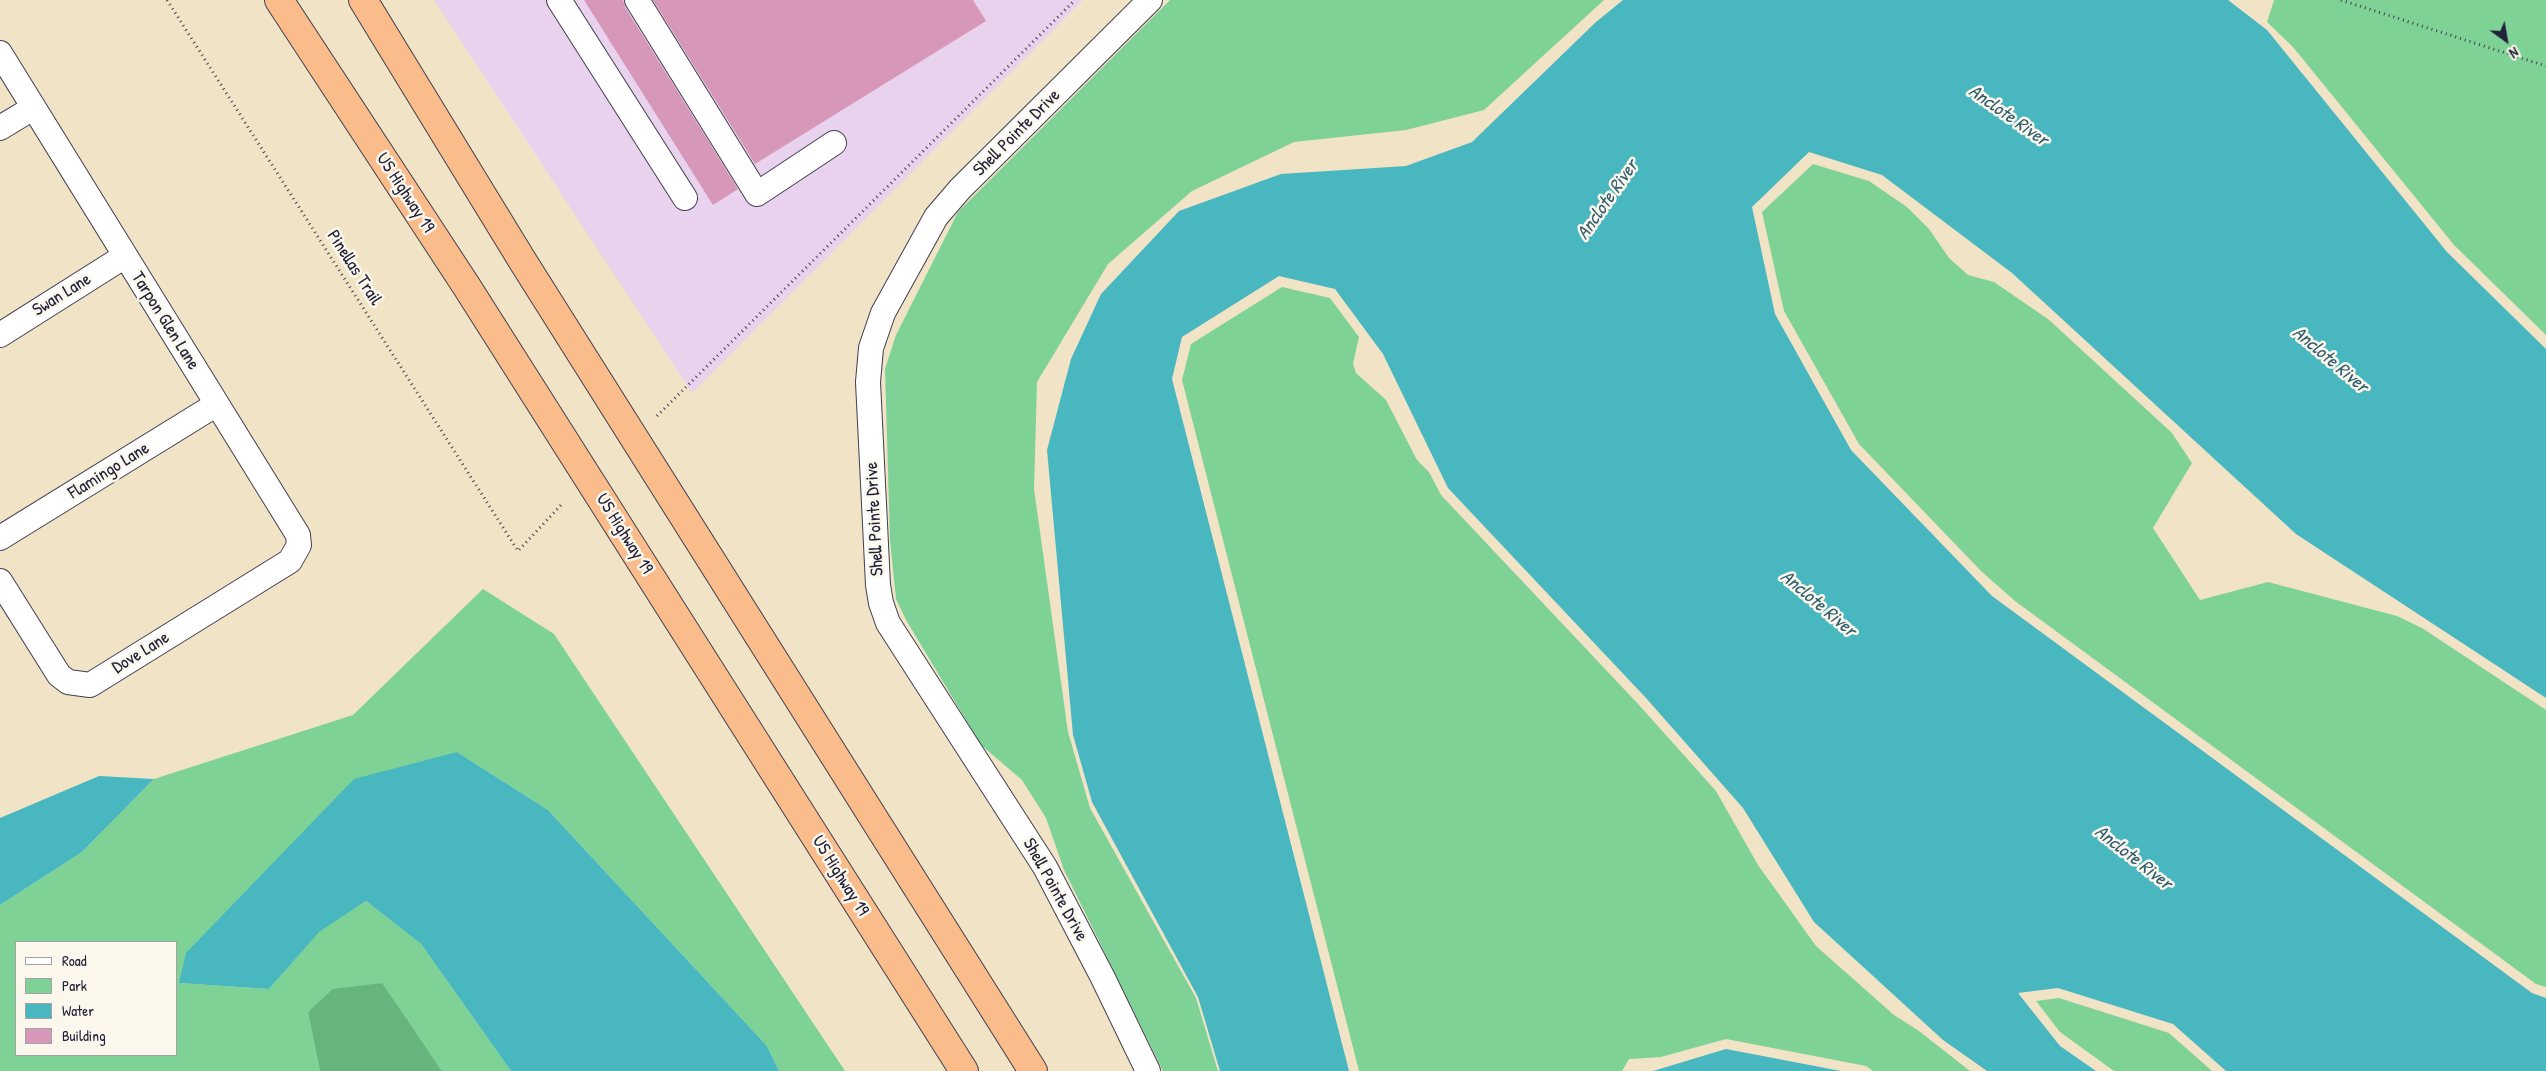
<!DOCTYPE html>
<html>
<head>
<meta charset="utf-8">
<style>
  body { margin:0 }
  #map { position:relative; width:2546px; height:1071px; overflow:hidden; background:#f1e3c6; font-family:"Patrick Hand",sans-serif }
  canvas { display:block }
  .legend { position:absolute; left:15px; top:941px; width:162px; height:115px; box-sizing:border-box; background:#fbf7ec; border:1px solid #a4a2a5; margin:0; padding:6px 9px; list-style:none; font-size:15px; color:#22223b }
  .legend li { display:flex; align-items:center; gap:10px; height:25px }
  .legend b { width:25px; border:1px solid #a4a2a5 }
  .north { position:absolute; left:2481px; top:15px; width:50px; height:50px; -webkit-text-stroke:4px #fbf7ec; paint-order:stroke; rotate:148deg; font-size:14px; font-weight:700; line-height:20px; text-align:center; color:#22223b }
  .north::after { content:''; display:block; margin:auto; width:18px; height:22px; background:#22223b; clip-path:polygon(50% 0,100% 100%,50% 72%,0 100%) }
</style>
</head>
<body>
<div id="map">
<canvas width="2546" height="1071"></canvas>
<ul class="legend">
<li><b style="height:6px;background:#fff"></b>Road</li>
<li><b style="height:14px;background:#7ed295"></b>Park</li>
<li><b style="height:14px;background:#48b7c0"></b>Water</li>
<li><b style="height:14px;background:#d797b8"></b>Building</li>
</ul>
<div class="north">N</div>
</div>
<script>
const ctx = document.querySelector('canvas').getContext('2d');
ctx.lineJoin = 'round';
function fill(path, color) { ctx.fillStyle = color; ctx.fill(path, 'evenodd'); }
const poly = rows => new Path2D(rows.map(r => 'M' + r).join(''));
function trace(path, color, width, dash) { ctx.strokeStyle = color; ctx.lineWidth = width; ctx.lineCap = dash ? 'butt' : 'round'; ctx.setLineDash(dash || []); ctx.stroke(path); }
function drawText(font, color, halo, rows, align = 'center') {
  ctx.font = font + ' "Patrick Hand",sans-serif'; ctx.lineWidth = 5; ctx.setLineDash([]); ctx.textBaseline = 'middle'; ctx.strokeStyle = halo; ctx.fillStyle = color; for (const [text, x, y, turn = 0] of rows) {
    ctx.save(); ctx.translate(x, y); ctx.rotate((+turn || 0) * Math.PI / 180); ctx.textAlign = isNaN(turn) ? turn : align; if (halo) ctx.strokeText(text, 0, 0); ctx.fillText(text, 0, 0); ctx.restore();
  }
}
fill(poly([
  [434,0,1083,0,692,393]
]), '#e9d2ed');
fill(poly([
  [1170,0,1604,0,1484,110,1406,130,1294,142,1192,191,1108,264,1037,382,1034,489,1068,732,1090,808,1196,998,1218,1071,1163,1071,1064,870,1046,818,1022,780,981,745,906,620,896,599,890,540,885,369,896,335,958,212],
  [2274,0,2546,0,2546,335,2454,245,2293,47,2267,22],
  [1813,164,1869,181,1907,207,1929,229,1949,258,1968,275,1994,282,2048,319,2172,433,2192,463,2153,528,2200,600,2268,582,2397,616,2422,628,2546,710,2546,987,2536,984,2015,601,1981,571,1859,444,1784,311,1762,212],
  [1282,287,1330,298,1359,337,1353,364,1356,373,1386,400,1417,460,1429,472,1441,495,1639,705,1716,791,1758,865,1816,946,1894,1015,1919,1031,1970,1071,1873,1071,1866,1066,1726,1039,1661,1057,1629,1059,1622,1071,1359,1071,1182,380,1191,344],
  [483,589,554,634,845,1071,779,1071,767,1046,548,810,457,752,179,983,269,989,319,931,366,901,421,944,511,1071,442,1071,381,983,308,1011,320,1071,0,1071,0,905,82,852,154,779,353,715],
  [16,942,176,942,176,1055,16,1055],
  [2059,998,2169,1033,2212,1071,2114,1071,2060,1032,2036,1001]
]), '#7ed295');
fill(poly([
  [382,983,442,1071,320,1071,308,1012,333,989]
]), '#66b47e');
fill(poly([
  [1623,0,2228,0,2267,30,2447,252,2546,349,2546,698,2296,534,2012,273,1882,175,1809,152,1752,207,1775,314,1851,450,1992,596,2532,993,2546,998,2546,1071,2226,1071,2173,1024,2058,988,2018,993,2060,1046,2096,1071,1987,1071,1943,1040,1814,922,1743,808,1646,698,1448,488,1383,354,1335,289,1279,276,1182,337,1172,379,1349,1071,1220,1071,1198,997,1092,802,1073,735,1047,450,1071,359,1101,294,1179,211,1281,174,1406,166,1472,142,1596,22],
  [457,752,548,810,767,1046,779,1071,511,1071,421,944,366,901,319,932,269,989,179,983,186,953,354,779],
  [99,776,154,779,82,852,0,905,0,818],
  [1726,1049,1841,1071,1653,1071]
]), '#48b7c0');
fill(poly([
  [584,0,623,0,625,7,738,189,713,205],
  [653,0,973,0,986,21,755,164]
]), '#d797b8');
const minor = poly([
  [559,0,685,198],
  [637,0,757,194,834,143],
  [0,53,298,535,299,545,290,561,90,685,68,682,59,675,0,581],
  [0,128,33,108],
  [0,335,125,256],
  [0,538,217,404],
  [1148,1071,1103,978,1045,867,888,623,881,603,878,585,868,382,871,348,883,313,936,217,960,189,1150,0]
]);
const highway = poly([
  [279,0,467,287,964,1071],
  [363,0,522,260,1033,1071]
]);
trace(minor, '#413f50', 26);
trace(highway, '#413f50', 30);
trace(poly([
  [167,0,518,551,562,504],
  [2341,0,2546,66],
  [657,416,1075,0]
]), '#413f50', 3, [1, 4]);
trace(minor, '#fff', 24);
trace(highway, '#f9bc8a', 28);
drawText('18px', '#22223b', '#fbf7ec', [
  ["Shell Pointe Drive",1017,133,-45],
  ["US Highway 19",405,193,57],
  ["Pinellas Trail",354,268,57],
  ["Swan Lane",62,295,-32],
  ["Tarpon Glen Lane",165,321,58],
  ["Flamingo Lane",109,471,-32],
  ["Shell Pointe Drive",875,519,-93],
  ["US Highway 19",624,534,58],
  ["Dove Lane",141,653,-32],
  ["US Highway 19",840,876,58],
  ["Shell Pointe Drive",1055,890,61]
]);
drawText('italic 19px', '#315e70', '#fbf7ec', [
  ["Anclote River",2008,116,35],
  ["Anclote River",1608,200,-55],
  ["Anclote River",2330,360,40],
  ["Anclote River",1818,604,40],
  ["Anclote River",2133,858,38]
]);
</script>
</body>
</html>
